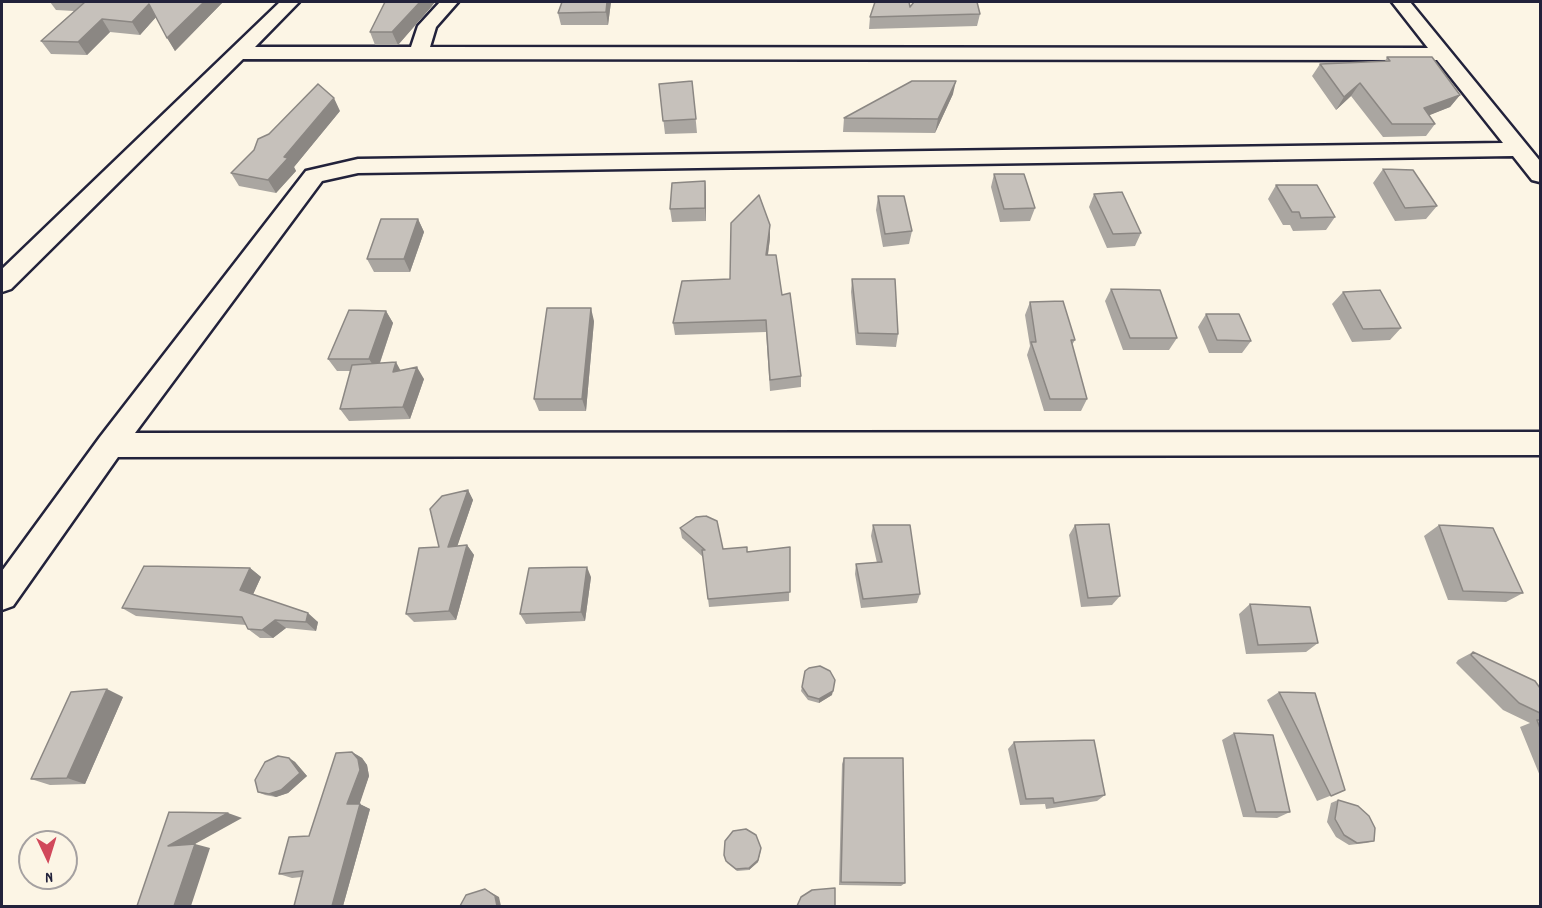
<!DOCTYPE html>
<html>
<head>
<meta charset="utf-8">
<style>
  body { margin:0 }
  #map { position:relative; width:1542px; height:908px; overflow:hidden; background:#fcf5e5; font-family:Dekko,sans-serif }
  canvas { display:block }
  .frame { position:absolute; inset:0; border:3px solid #22223b; pointer-events:none }
  .north { position:absolute; left:18px; top:830px; width:60px; height:60px; box-sizing:border-box; background:#fcf5e5; border:2px solid #a5a1a1; border-radius:50%; rotate:176deg; font-size:16px; font-weight:700; line-height:24px; text-align:center; color:#22223b }
  .north::after { content:''; display:block; margin:auto; width:21px; height:27px; background:#d1495b; clip-path:polygon(50% 0,100% 100%,50% 72%,0 100%) }
</style>
</head>
<body>
<div id="map">
<canvas width="1542" height="908"></canvas>
<div class="frame"></div>
<div class="north">N</div>
</div>
<script>
const ctx = document.querySelector('canvas').getContext('2d');
ctx.lineJoin = 'round';
const poly = rows => new Path2D(rows.map(r => 'M' + r).join(''));
function trace(path, color, width, dash) { ctx.strokeStyle = color; ctx.lineWidth = width; ctx.lineCap = dash ? 'butt' : 'round'; ctx.setLineDash(dash || []); ctx.stroke(path); }
function fill(path, color) { ctx.fillStyle = color; ctx.fill(path, 'evenodd'); }
const minor = poly([
  [280,2,299,2,255,47,411,47,418,26,440,2,458,2,436,27,430,47,1428,48,1392,2,1410,2,1540,161,1540,182,1532,180,1513,156,358,173,322,181,135,433,1540,432,1540,455,118,457,13,606,2,610,2,571,100,437,306,171,358,159,1503,143,1437,60,243,59,11,289,2,292,2,269,280,2]
]);
trace(minor, '#22223b', 5);
fill(minor, '#fcf5e5');
fill(poly([
  [50,2,223,2,175,51,156,17,140,35,110,32,87,55,51,54,41,41,74,11,56,10],
  [611,2,608,25,561,25,558,13],
  [432,6,398,45,375,45,370,32],
  [910,7,980,14,977,26,869,29,870,17],
  [1387,57,1460,95,1450,107,1429,115,1435,124,1426,136,1383,137,1351,96,1336,110,1312,76,1320,64,1385,61],
  [692,81,697,133,665,134,659,84],
  [953,94,935,133,843,132,844,118],
  [340,111,294,167,296,171,276,193,239,186,231,173],
  [1383,169,1437,206,1426,219,1395,221,1373,183],
  [994,174,1035,208,1030,221,1000,222,991,187],
  [705,181,706,195,706,221,672,222,670,209],
  [1276,185,1335,217,1326,230,1293,231,1290,225,1283,225,1268,199],
  [1094,194,1141,233,1135,246,1107,248,1089,207],
  [878,196,912,231,909,244,883,247,876,210],
  [418,219,424,232,410,272,374,272,367,259],
  [770,238,768,255,782,295,801,376,801,387,770,391,766,332,675,335,673,323,730,279],
  [852,279,898,334,896,347,856,345,851,292],
  [1111,289,1177,338,1169,350,1123,350,1105,301],
  [1343,292,1401,328,1390,340,1352,342,1332,304],
  [1030,302,1075,340,1072,345,1087,399,1081,411,1044,411,1027,355,1030,346,1025,315],
  [386,311,393,323,380,363,424,379,410,419,349,421,340,409,351,371,337,371,328,359],
  [1206,314,1251,341,1242,353,1209,353,1198,327],
  [594,321,586,411,539,411,534,399],
  [468,490,473,500,457,546,467,545,474,555,456,620,414,622,406,614],
  [873,525,920,594,917,603,861,608,855,574,856,564,877,563,871,536],
  [1075,525,1120,596,1112,605,1081,607,1069,535],
  [1439,525,1523,593,1506,602,1448,600,1424,536],
  [680,528,723,549,747,552,790,547,789,601,709,607,703,557,682,538],
  [250,568,261,577,253,594,318,622,316,631,286,628,273,638,260,638,248,629,246,625,136,616,122,608],
  [591,577,585,621,526,624,520,614],
  [1250,604,1318,643,1306,652,1246,654,1239,614],
  [1473,652,1540,688,1540,776,1520,727,1530,723,1503,710,1456,663,1458,660],
  [802,687,832,695,819,703,808,700,801,691],
  [1279,692,1345,790,1317,801,1267,700],
  [123,697,85,784,50,785,31,779],
  [1234,733,1290,812,1277,818,1243,817,1222,740],
  [1014,742,1105,795,1097,801,1046,809,1045,804,1020,805,1008,749],
  [352,752,362,758,367,765,369,776,359,804,370,809,343,906,294,906,302,877,292,878,279,874,309,836],
  [289,758,295,762,307,776,288,793,276,797,265,795,258,792],
  [844,758,905,883,901,886,839,885,842,764],
  [1338,800,1374,841,1366,843,1349,845,1336,837,1327,822,1331,803],
  [761,850,758,862,749,870,737,871,727,863,724,855]
]), '#aaa6a1');
fill(poly([
  [204,2,223,2,175,51,167,38],
  [420,2,435,2,432,6,398,45,392,32],
  [607,2,611,2,608,25,606,12],
  [149,4,157,16,140,35,132,22],
  [102,19,110,32,87,55,78,42],
  [956,81,953,94,935,133,938,119],
  [1360,83,1351,96,1336,110,1344,97],
  [1460,95,1450,107,1415,121,1424,108],
  [334,98,340,111,294,167,296,171,276,193,268,180,284,157],
  [705,181,706,195,706,221,705,208],
  [418,219,424,232,410,272,404,259],
  [770,225,770,238,766,268,766,255],
  [591,308,594,321,586,411,582,399],
  [386,311,393,323,377,371,369,359],
  [396,362,403,375,393,372],
  [417,367,424,379,410,419,403,407],
  [468,490,473,500,454,556,448,547],
  [467,545,474,555,456,620,449,611],
  [587,567,591,577,585,621,581,612],
  [250,568,261,577,251,599,240,590],
  [308,613,318,622,316,631,306,622],
  [275,620,286,628,273,638,262,630],
  [107,689,123,697,85,784,67,778],
  [833,691,832,695,819,703,819,699],
  [352,752,362,758,367,765,369,776,358,809,347,804],
  [289,758,295,762,307,776,288,793,276,797,269,794],
  [360,804,370,809,343,906,332,906],
  [228,813,242,818,195,844,210,848,191,906,174,906,168,846],
  [761,848,758,862,749,870,749,868],
  [485,889,499,897,501,906,497,906]
]), '#8b8783');
const building = poly([
  [85,2,204,2,167,38,149,4,132,22,102,19,78,42,41,41,85,2],
  [385,2,420,2,392,32,370,32,385,2],
  [562,2,607,2,606,12,558,13,562,2],
  [875,2,909,2,910,7,914,2,977,2,980,14,870,17,875,2],
  [1387,57,1432,57,1460,95,1424,108,1435,124,1392,124,1360,83,1344,97,1320,64,1390,61,1387,57],
  [692,81,696,119,663,121,659,84,692,81],
  [912,81,956,81,938,119,844,118,912,81],
  [318,84,334,98,284,157,288,158,268,180,231,173,254,150,258,139,269,134,318,84],
  [1383,169,1413,170,1437,206,1405,208,1383,169],
  [994,174,1024,174,1035,208,1004,209,994,174],
  [705,181,705,208,670,209,672,183,705,181],
  [1276,185,1317,185,1335,217,1301,218,1299,212,1292,212,1276,185],
  [1122,192,1141,233,1113,234,1094,194,1122,192],
  [759,195,770,225,766,255,776,255,782,295,790,293,801,376,770,380,766,320,673,323,682,281,730,279,731,223,759,195],
  [878,196,904,196,912,231,885,234,878,196],
  [381,219,418,219,404,259,367,259,381,219],
  [852,279,895,279,898,334,858,333,852,279],
  [1111,289,1160,290,1177,338,1130,338,1111,289],
  [1380,290,1401,328,1363,329,1343,292,1380,290],
  [1063,301,1075,340,1071,340,1087,399,1050,399,1031,342,1036,342,1030,302,1063,301],
  [547,308,591,308,582,399,534,399,547,308],
  [349,310,386,311,369,359,328,359,349,310],
  [1206,314,1239,314,1251,341,1217,340,1206,314],
  [396,362,393,372,417,367,403,407,340,409,352,365,396,362],
  [468,490,448,547,467,545,449,611,406,614,419,548,439,547,430,509,442,496,468,490],
  [706,516,717,521,723,549,747,547,747,552,790,547,790,592,708,599,702,550,705,550,680,528,696,517,706,516],
  [1109,524,1120,596,1088,598,1075,525,1109,524],
  [873,525,910,525,920,594,863,599,856,564,882,562,873,525],
  [1439,525,1493,528,1523,593,1463,591,1439,525],
  [144,566,250,568,240,590,308,613,306,622,275,620,262,630,248,629,242,617,122,608,144,566],
  [587,567,581,612,520,614,529,568,587,567],
  [1250,604,1310,607,1318,643,1258,645,1250,604],
  [1473,652,1535,681,1540,688,1540,713,1519,703,1471,655,1473,652],
  [820,666,830,671,835,680,833,691,819,699,808,696,802,687,805,671,809,668,820,666],
  [107,689,67,778,31,779,71,692,107,689],
  [1279,692,1315,693,1345,790,1331,796,1279,692],
  [1537,720,1540,720,1540,728,1537,720],
  [1234,733,1273,735,1290,812,1256,812,1234,733],
  [1094,740,1105,795,1054,803,1053,798,1026,799,1014,742,1094,740],
  [352,752,358,759,360,770,347,804,360,804,332,906,294,906,303,871,279,874,289,837,309,836,336,753,352,752],
  [278,756,289,758,300,773,281,790,269,794,258,792,255,780,265,762,278,756],
  [844,758,903,758,905,883,841,882,844,758],
  [1338,800,1358,806,1369,816,1375,828,1374,841,1357,843,1344,835,1335,819,1338,800],
  [169,812,228,813,168,846,195,844,174,906,137,906,169,812],
  [746,829,756,835,761,848,758,860,749,868,736,869,726,861,724,855,725,841,733,831,746,829],
  [835,888,835,906,797,906,801,897,812,890,835,888],
  [485,889,495,896,497,906,460,906,466,895,485,889]
]);
fill(building, '#c6c1bb');
trace(building, '#8b8783', 1.5);
</script>
</body>
</html>
